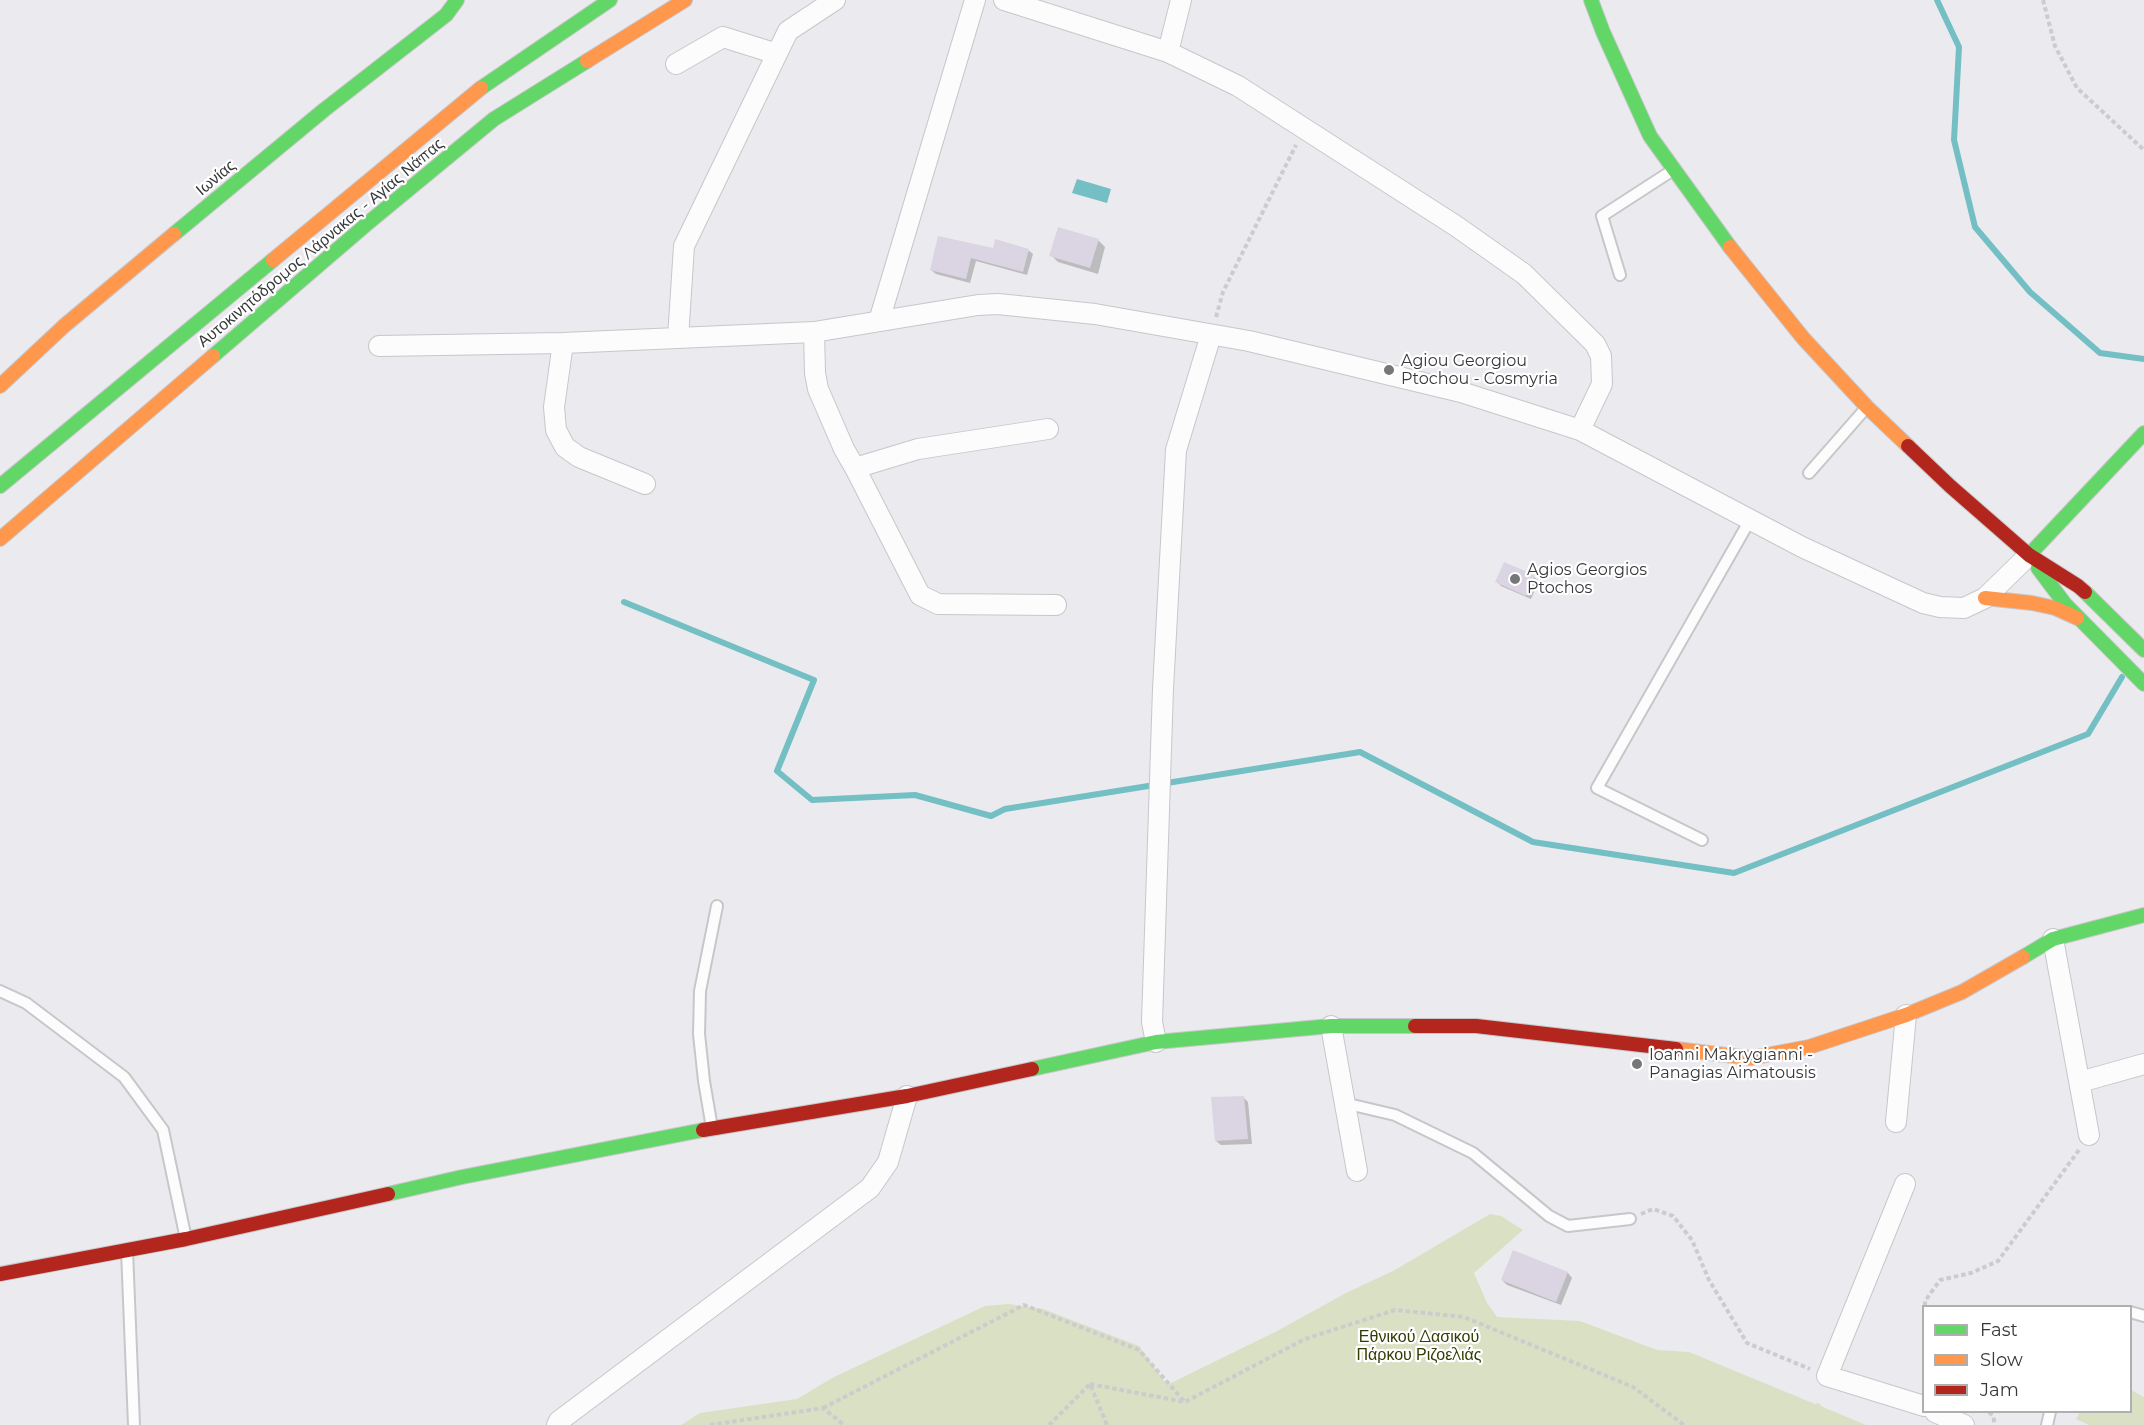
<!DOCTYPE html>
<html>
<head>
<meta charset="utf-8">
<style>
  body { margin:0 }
  #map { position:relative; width:2144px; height:1425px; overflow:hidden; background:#ebebef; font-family:Montserrat,sans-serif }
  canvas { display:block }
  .legend { position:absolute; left:1922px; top:1305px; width:210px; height:108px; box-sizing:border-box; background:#fff; border:2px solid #afafb0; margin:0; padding:8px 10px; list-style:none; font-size:18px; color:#37383a }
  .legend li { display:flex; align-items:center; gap:12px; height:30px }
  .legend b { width:30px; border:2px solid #afafb0 }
</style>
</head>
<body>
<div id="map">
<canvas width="2144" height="1425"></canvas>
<ul class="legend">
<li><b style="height:8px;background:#63d668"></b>Fast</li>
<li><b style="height:8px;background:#ff974d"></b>Slow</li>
<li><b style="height:8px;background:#b3261e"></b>Jam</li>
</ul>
</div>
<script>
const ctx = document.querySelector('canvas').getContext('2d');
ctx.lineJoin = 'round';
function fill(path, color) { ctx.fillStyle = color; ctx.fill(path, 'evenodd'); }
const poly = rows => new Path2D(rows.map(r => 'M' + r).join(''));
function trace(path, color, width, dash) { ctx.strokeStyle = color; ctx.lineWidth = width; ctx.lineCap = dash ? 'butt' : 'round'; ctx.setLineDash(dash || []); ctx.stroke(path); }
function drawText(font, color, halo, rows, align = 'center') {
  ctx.font = font + ' Montserrat,sans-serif'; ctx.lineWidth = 4.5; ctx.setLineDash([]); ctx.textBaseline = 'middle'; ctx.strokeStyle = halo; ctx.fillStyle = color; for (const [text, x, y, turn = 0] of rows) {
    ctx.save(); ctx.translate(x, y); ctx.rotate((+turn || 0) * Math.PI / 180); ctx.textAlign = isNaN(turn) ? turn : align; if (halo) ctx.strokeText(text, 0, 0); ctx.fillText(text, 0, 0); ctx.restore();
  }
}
fill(poly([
  [1490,1214,1501,1216,1523,1230,1474,1273,1487,1303,1497,1317,1580,1321,1657,1350,1689,1352,1815,1404,1818,1403,1823,1407,1866,1425,681,1425,700,1413,797,1399,834,1377,985,1306,1009,1304,1043,1309,1139,1346,1167,1385,1277,1331,1346,1293,1393,1271],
  [2131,1390,2144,1397,2144,1425,2089,1425,2076,1419,2080,1412,2130,1412]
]), '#d9e0c4');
fill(poly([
  [1077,179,1111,189,1107,203,1072,193]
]), '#73bfc4');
fill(poly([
  [1098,240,1105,247,1098,274,1058,262,1051,255],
  [994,250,1028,250,1033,254,1027,275,976,261,970,283,936,274,931,270],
  [1534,577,1539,581,1531,599,1501,586,1497,582],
  [1244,1098,1248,1102,1252,1144,1221,1145,1216,1141],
  [1513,1252,1568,1273,1572,1278,1561,1305,1507,1285,1502,1280]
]), '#0003');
trace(poly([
  [1937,0,1959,47,1954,140,1975,227,2030,292,2100,353,2144,359],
  [624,602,814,680,777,771,812,800,915,795,991,816,1005,809,1360,752,1533,842,1734,873,2088,734,2122,677]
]), '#73bfc4', 6);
fill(poly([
  [1058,227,1099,239,1090,268,1049,256],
  [938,236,993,248,995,239,1029,249,1023,272,971,258,966,279,930,270],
  [1504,562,1535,575,1526,596,1495,582],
  [1244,1096,1248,1139,1215,1141,1211,1097],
  [1513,1250,1568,1272,1556,1302,1501,1280]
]), '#dbd4e2');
const lane = poly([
  [1620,275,1602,216,1673,170],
  [1809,473,1866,408],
  [1702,840,1597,788,1750,520],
  [0,991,26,1003,124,1077,163,1130,186,1239],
  [1344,1103,1395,1115,1473,1153,1549,1216,1568,1226,1630,1219],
  [712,1128,704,1081,699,1034,700,991,717,906],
  [127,1250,134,1425],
  [2130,1312,2144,1316],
  [2047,1425,2050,1412]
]);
const street = poly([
  [1004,0,1168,52,1238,86,1456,226,1524,274,1595,344,1601,356,1602,384,1580,430],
  [1168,52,1181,0],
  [676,64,723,37,777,54],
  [879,321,975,0],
  [814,332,815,373,818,389,844,449,855,468,920,595,938,604,1056,605],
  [678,338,684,246,788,31,835,0],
  [563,343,554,407,556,430,565,447,579,457,645,484],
  [379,346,563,343,814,332,978,305,998,304,1095,314,1249,341,1461,392,1580,430,1802,547,1923,603,1940,607,1964,608,1985,598,2029,555],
  [855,468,918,449,1048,429],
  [2053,939,2089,1135],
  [1331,1026,1357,1171],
  [1156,1042,1152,1022,1163,689,1176,450,1211,335],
  [2080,1082,2144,1064],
  [1896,1122,1906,1015],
  [1905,1184,1827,1376,1924,1406],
  [1935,1412,1964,1425],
  [557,1425,559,1421,870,1188,888,1162,907,1096]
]);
const fast = poly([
  [1591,0,1603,32,1650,136,1730,247],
  [481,88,610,0],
  [174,234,324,110,446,15,457,0],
  [213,356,368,223,494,119,587,61],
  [0,486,273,260],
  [2029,555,2144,433],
  [2038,568,2065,604,2144,684],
  [2085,592,2144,650],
  [2023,957,2053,939,2144,915],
  [1032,1069,1156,1042,1331,1026,1415,1026],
  [388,1194,462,1177,703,1130]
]);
const slow = poly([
  [587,61,685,0],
  [1730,247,1803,338,1867,407,1908,446],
  [273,260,481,88],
  [0,386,64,326,174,234],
  [0,539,213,356],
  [1985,598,2032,603,2055,608,2077,618],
  [1676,1049,1751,1058,1809,1047,1906,1015,1962,992,2023,957]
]);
const jam = poly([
  [1908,446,1950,486,2029,555,2078,586,2085,592],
  [1415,1026,1476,1026,1676,1049],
  [703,1130,907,1096,1032,1069],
  [0,1274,186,1239,388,1194]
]);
trace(lane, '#c7c7ca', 14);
trace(street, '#c7c7ca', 22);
trace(fast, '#c7c7ca', 16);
trace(slow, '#c7c7ca', 16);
trace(jam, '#c7c7ca', 16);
trace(poly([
  [2043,0,2055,46,2077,88,2144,150],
  [1216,317,1223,292,1296,145],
  [1641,1214,1653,1209,1673,1216,1692,1240,1709,1280,1747,1343,1810,1369],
  [1925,1306,1925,1301,1940,1280,1971,1273,1998,1261,2079,1150],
  [1090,1384,1185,1402,1305,1339,1395,1310,1464,1317,1633,1387,1684,1425],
  [823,1408,1024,1305,1139,1350,1184,1401],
  [1989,1412,1993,1416,1995,1425],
  [710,1425,823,1408,844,1425],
  [1049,1425,1090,1384,1107,1425]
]), '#cccccd', 4, [4.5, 3]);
trace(lane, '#fcfcfd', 10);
trace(street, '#fcfcfd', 20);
trace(fast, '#63d668', 14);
trace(slow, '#ff974d', 14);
trace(jam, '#b3261e', 14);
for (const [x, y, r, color] of [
  [1389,370,6,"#767779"],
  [1515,579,6,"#767779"],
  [1637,1064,6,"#767779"]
]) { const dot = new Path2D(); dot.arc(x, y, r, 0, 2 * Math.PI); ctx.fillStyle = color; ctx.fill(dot); trace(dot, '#fff', 2); }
drawText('16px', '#37383a', '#fff', [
  ["Ιωνίας",216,178,-40],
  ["Αυτοκινητόδρομος Λάρνακας - Αγίας Νάπας",321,243,-40]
]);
drawText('16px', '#37383a', '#fff', [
  ["Agiou Georgiou",1401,361],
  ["Ptochou - Cosmyria",1401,379],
  ["Agios Georgios",1527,570],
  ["Ptochos",1527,588],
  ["Ioanni Makrygianni -",1649,1055],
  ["Panagias Aimatousis",1649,1073]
], 'left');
drawText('16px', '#333c03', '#fff', [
  ["Εθνικού Δασικού",1419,1337],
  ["Πάρκου Ριζοελιάς",1419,1355]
]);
</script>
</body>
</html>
